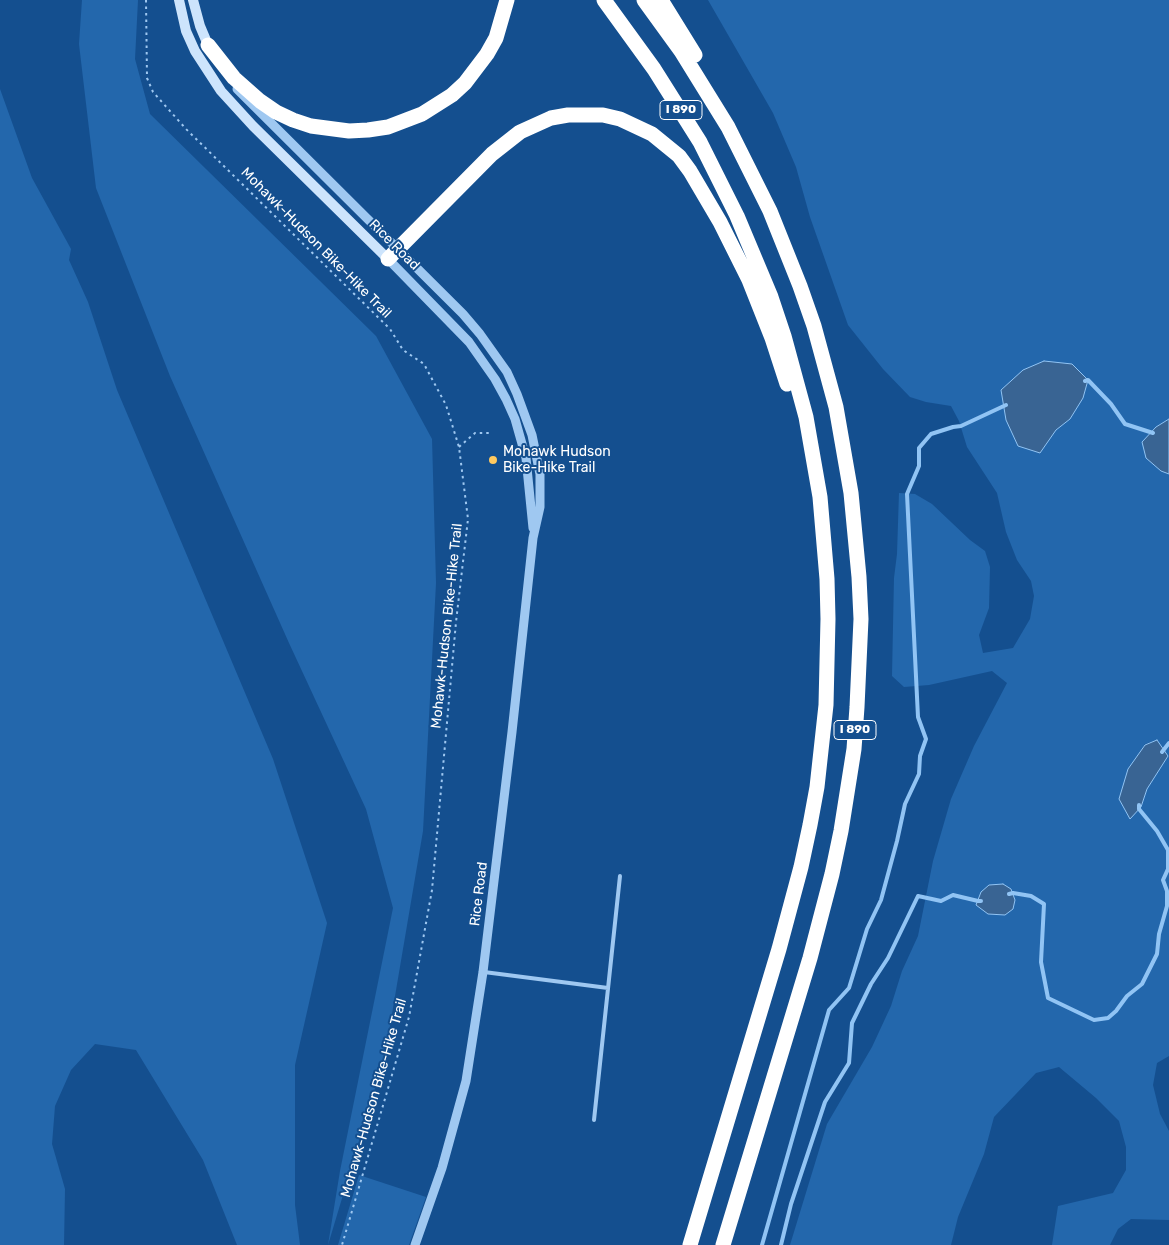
<!DOCTYPE html>
<html>
<head>
<meta charset="utf-8">
<style>
  body { margin:0 }
  canvas { display:block; background:#144f8f }
</style>
</head>
<body>
<canvas width="1169" height="1245"></canvas>
<script>
const ctx = document.querySelector('canvas').getContext('2d');
ctx.lineJoin = 'round';
function fill(path, color) { ctx.fillStyle = color; ctx.fill(path, 'evenodd'); }
const poly = rows => new Path2D(rows.map(r => 'M' + r).join(''));
function trace(path, color, width, dash) { ctx.strokeStyle = color; ctx.lineWidth = width; ctx.lineCap = dash ? 'butt' : 'round'; ctx.setLineDash(dash || []); ctx.stroke(path); }
function drawText(font, color, halo, rows, align = 'center') {
  ctx.font = font + ' Rubik,sans-serif'; ctx.lineWidth = 4; ctx.setLineDash([]); ctx.textBaseline = 'middle'; ctx.strokeStyle = halo; ctx.fillStyle = color; for (const [text, x, y, turn = 0] of rows) {
    ctx.save(); ctx.translate(x, y); ctx.rotate((+turn || 0) * Math.PI / 180); ctx.textAlign = isNaN(turn) ? turn : align; if (halo) ctx.strokeText(text, 0, 0); ctx.fillText(text, 0, 0); ctx.restore();
  }
}
fill(poly([
  [82,0,138,0,135,59,150,114,376,336,432,439,436,583,423,831,385,1055,328,1245,340,1171,393,908,366,809,289,643,170,376,96,188,79,44],
  [708,0,1169,0,1169,419,1156,427,1142,443,1161,471,1169,474,1169,1056,1157,1063,1153,1085,1160,1114,1169,1131,1169,1220,1131,1219,1118,1229,1110,1245,1052,1245,1058,1206,1113,1193,1126,1170,1126,1147,1119,1121,1096,1098,1059,1067,1036,1073,994,1117,984,1154,958,1217,951,1245,790,1245,827,1124,872,1047,891,1006,902,971,918,936,933,861,951,799,974,746,1007,683,992,671,929,685,904,687,892,676,894,578,897,554,899,493,915,494,932,504,970,540,985,551,990,567,989,608,979,635,983,653,1013,648,1030,619,1034,596,1031,581,1017,560,1006,532,997,493,967,447,959,421,951,406,926,402,910,397,883,369,848,325,810,217,796,167,773,113],
  [1001,390,1070,418,1056,430,1006,420],
  [1157,740,1168,756,1147,789,1141,807,1130,818,1119,799,1129,769,1145,744],
  [0,89,32,178,71,249,69,260,88,302,117,390,273,759,327,923,295,1065,295,1205,300,1245,237,1245,203,1160,136,1050,95,1044,71,1070,55,1106,52,1144,65,1189,64,1245,0,1245],
  [359,1175,426,1197,409,1245,338,1245]
]), '#2367ac');
const water = poly([
  [1044,361,1072,364,1088,380,1083,398,1070,419,1056,430,1040,453,1018,446,1006,420,1001,390,1023,370,1044,361],
  [1169,419,1169,474,1161,471,1146,458,1142,442,1156,427,1169,419],
  [1157,740,1168,756,1147,789,1141,807,1130,819,1119,799,1128,769,1145,745,1157,740],
  [1003,884,1011,889,1015,900,1013,909,1005,915,988,914,976,905,981,892,989,885,1003,884]
]);
fill(water, '#396493');
trace(water, '#91c4f4', 1);
trace(poly([
  [1085,381,1088,380,1111,404,1125,424,1153,433],
  [1162,752,1169,743],
  [1009,894,1013,893,1031,896,1044,904,1041,962,1048,998,1094,1020,1108,1018,1116,1011,1127,996,1142,984,1157,954,1159,934,1167,906,1167,891,1163,880,1168,869,1168,850,1157,831,1139,809,1139,805],
  [762,1245,829,1010,849,988,867,929,881,900,897,841,905,804,919,774,920,756,926,739,918,717,907,494,919,466,919,448,931,434,953,427,961,426,1006,405],
  [781,1245,791,1204,825,1102,849,1063,852,1023,871,984,888,958,918,896,941,901,953,895,978,901,981,901]
]), '#91c4f4', 4);
trace(poly([
  [146,0,147,78,153,92,186,129,390,329,403,350,424,364,446,405,459,447,468,519,456,622,432,890,409,1017,342,1245],
  [459,447,475,433,490,433]
]), '#9fc8f1', 2, [2.5, 4]);
trace(poly([
  [484,972,608,988],
  [594,1120,620,876]
]), '#9fc8f1', 4);
trace(poly([
  [237,89,463,314,480,334,507,372,517,394,532,435,540,474,540,507,533,538,512,732,483,972,466,1081,442,1168,415,1245],
  [388,259,469,342,495,379,506,399,515,419,526,458,533,528]
]), '#9fc8f1', 9);
trace(poly([
  [179,0,186,31,195,51,221,91,253,126,388,259],
  [193,0,200,26,208,45]
]), '#cde4fc', 10);
trace(poly([
  [604,0,654,69,700,142,737,216,771,297,784,336,806,417,820,497,827,579,828,619,826,705,817,787,810,825,801,867,779,949,690,1245],
  [644,0,681,51,728,127,770,211,800,286,814,326,836,407,851,493,859,577,861,619,857,707,854,749,841,831,832,874,810,958,723,1245],
  [661,0,695,55],
  [208,45,234,78,260,101,276,112,293,120,311,126,349,131,368,130,388,127,422,114,452,95,465,83,487,54,496,38,507,0],
  [388,259,492,154,520,132,551,118,568,115,603,115,620,119,652,134,679,156,690,171,720,222,749,280,772,338,787,384]
]), '#fff', 15);
for (const [x, y, r, color] of [
  [493,460,5,"#ffc95f"]
]) { const dot = new Path2D(); dot.arc(x, y, r, 0, 2 * Math.PI); ctx.fillStyle = color; ctx.fill(dot); trace(dot, '#144f8f', 2); }
for (const [x, y, w] of [
  [681,110,42],
  [855,730,42]
]) { const box = new Path2D(); box.roundRect(x - w / 2, y - 9.5, w, 19, 4); ctx.fillStyle = '#144f8f'; ctx.fill(box); trace(box, '#fff', 1); }
drawText('bold 12px', '#fff', null, [
  ["I 890",681,110],
  ["I 890",855,730]
]);
drawText('14px', '#fff', '#144f8f', [
  ["Mohawk-Hudson Bike-Hike Trail",316,243,45],
  ["Rice Road",394,245,45],
  ["Mohawk-Hudson Bike-Hike Trail",447,626,-84],
  ["Rice Road",479,894,-83],
  ["Mohawk-Hudson Bike-Hike Trail",374,1098,-74]
]);
drawText('14px', '#fff', '#144f8f', [
  ["Mohawk Hudson",503,452],
  ["Bike-Hike Trail",503,468]
], 'left');
</script>
</body>
</html>
